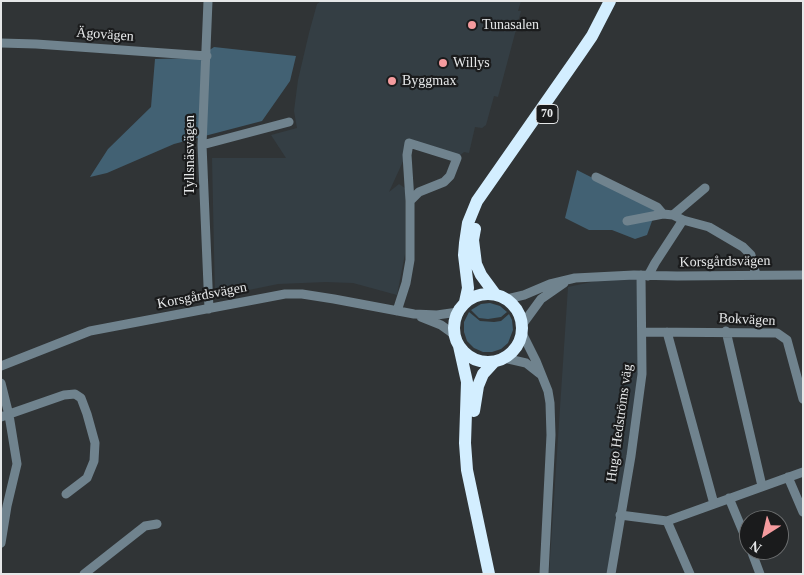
<!DOCTYPE html>
<html>
<head>
<meta charset="utf-8">
<style>
  body { margin:0 }
  #map { position:relative; width:804px; height:575px; overflow:hidden; background:#303436; font-family:"Times New Roman",serif }
  canvas { display:block }
  .frame { position:absolute; inset:0; border:2px solid #e5e7e8; pointer-events:none }
  .north { position:absolute; left:739px; top:510px; width:50px; height:50px; box-sizing:border-box; background:#1a1b1c; border:1px solid #6b6d6e; border-radius:50%; rotate:215deg; font-size:14px; font-weight:700; line-height:20px; text-align:center; color:#e5e7e8 }
  .north::after { content:''; display:block; margin:auto; width:18px; height:22px; background:#f59b9e; clip-path:polygon(50% 0,100% 100%,50% 72%,0 100%) }
</style>
</head>
<body>
<div id="map">
<canvas width="804" height="575"></canvas>
<div class="frame"></div>
<div class="north">N</div>
</div>
<script>
const ctx = document.querySelector('canvas').getContext('2d');
ctx.lineJoin = 'round';
function fill(path, color) { ctx.fillStyle = color; ctx.fill(path, 'evenodd'); }
const poly = rows => new Path2D(rows.map(r => 'M' + r).join(''));
function trace(path, color, width, dash) { ctx.strokeStyle = color; ctx.lineWidth = width; ctx.lineCap = dash ? 'butt' : 'round'; ctx.setLineDash(dash || []); ctx.stroke(path); }
function drawText(font, color, halo, rows, align = 'center') {
  ctx.font = font + ' "Times New Roman",serif'; ctx.lineWidth = 4.5; ctx.setLineDash([]); ctx.textBaseline = 'middle'; ctx.strokeStyle = halo; ctx.fillStyle = color; for (const [text, x, y, turn = 0] of rows) {
    ctx.save(); ctx.translate(x, y); ctx.rotate((+turn || 0) * Math.PI / 180); ctx.textAlign = isNaN(turn) ? turn : align; if (halo) ctx.strokeText(text, 0, 0); ctx.fillText(text, 0, 0); ctx.restore();
  }
}
fill(poly([
  [321,1,521,1,518,11,521,11,498,97,494,96,486,125,482,128,475,127,469,153,464,152,457,158,412,145,405,157,389,192,399,184,405,188,405,254,397,295,353,283,326,282,278,284,215,297,212,158,286,158,271,135,297,128,294,111,298,80,309,33,317,4],
  [641,275,642,374,611,574,549,574,568,287,605,279]
]), '#343e44');
fill(poly([
  [214,47,296,56,290,81,262,121,174,144,107,173,90,177,108,149,151,107,155,59,198,58],
  [577,170,656,210,647,235,635,239,612,230,589,230,565,218],
  [490,303,500,306,507,312,501,317,488,319,479,318,471,310,481,304],
  [469,312,480,321,494,322,501,321,509,314,512,320,513,330,508,343,501,349,492,352,483,352,474,348,467,341,464,332,464,322]
]), '#426173');
trace(poly([
  [208,1,202,145,209,309],
  [1,43,36,44,207,56],
  [202,145,289,122],
  [596,177,657,207,663,214],
  [673,215,705,188],
  [627,221,663,214,673,215,683,220,709,227,743,247,751,255,756,275],
  [648,276,655,263,683,220],
  [507,299,524,295,550,284,575,278,634,275,677,276,803,275],
  [397,311,406,283,410,260,410,201,407,155,409,143,457,158,450,176,444,182,419,192,410,201],
  [421,317,441,325,455,335],
  [522,325,541,299,564,283],
  [726,331,762,486],
  [643,332,777,333,787,340,803,399],
  [667,332,714,504],
  [522,333,536,361,548,391,550,403,551,435,544,574],
  [504,358,526,363,540,374],
  [1,366,90,331,285,294,302,294,334,299,414,314,437,315,458,312],
  [1,383,9,415,17,464,7,506,1,543],
  [1,417,64,395,75,394,81,398,87,414,95,443,94,461,87,478,66,494],
  [788,477,803,512],
  [729,498,749,546],
  [620,515,667,521,803,472],
  [667,521,690,574],
  [751,550,760,574],
  [84,574,145,526,157,524],
  [611,574,631,456,642,374,641,275]
]), '#70838e', 9);
trace(poly([
  [475,229,473,240,476,264,481,275,495,294],
  '454 328a34 34 0 1 1 68 0a34 34 0 1 1-68 0Z',
  [465,302,468,288,464,255,465,243,468,223,477,201,579,55,592,36,610,1],
  [459,346,467,382,465,443,467,470,489,574],
  [474,411,478,386,483,374,494,362]
]), '#d3eeff', 12);
for (const [x, y, r, color] of [
  [472,25,5,"#f59b9e"],
  [443,63,5,"#f59b9e"],
  [392,81,5,"#f59b9e"]
]) { const dot = new Path2D(); dot.arc(x, y, r, 0, 2 * Math.PI); ctx.fillStyle = color; ctx.fill(dot); trace(dot, '#1a1b1c', 2); }
for (const [x, y, w] of [
  [547,114,22]
]) { const box = new Path2D(); box.roundRect(x - w / 2, y - 9.5, w, 19, 4); ctx.fillStyle = '#1a1b1c'; ctx.fill(box); trace(box, '#e5e7e8', 1); }
drawText('bold 12px', '#e5e7e8', null, [
  ["70",547,114]
]);
drawText('14px', '#e5e7e8', '#1a1b1c', [
  ["Tunasalen",482,25],
  ["Willys",453,63],
  ["Byggmax",402,81]
], 'left');
drawText('14px', '#e5e7e8', '#1a1b1c', [
  ["Ägovägen",105,35,4],
  ["Tyllsnäsvägen",190,155,-90],
  ["Korsgårdsvägen",725,262,-1],
  ["Korsgårdsvägen",202,296,-11],
  ["Bokvägen",747,320,3],
  ["Hugo Hedströms väg",620,423,-82]
]);
</script>
</body>
</html>
